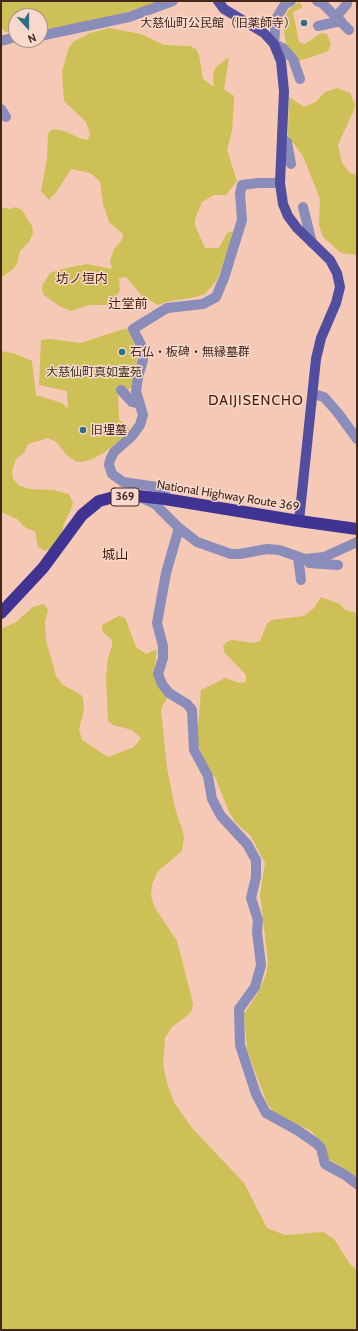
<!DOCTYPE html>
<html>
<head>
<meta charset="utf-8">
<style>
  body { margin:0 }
  #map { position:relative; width:358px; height:1331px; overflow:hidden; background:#f6c8b6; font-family:Cabin,sans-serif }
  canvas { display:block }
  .frame { position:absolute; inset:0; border:2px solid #44271b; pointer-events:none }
  .north { position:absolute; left:8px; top:8px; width:40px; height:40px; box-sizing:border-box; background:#f8d9cd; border:1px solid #b09286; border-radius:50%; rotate:159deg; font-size:11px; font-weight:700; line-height:16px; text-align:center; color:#44271b }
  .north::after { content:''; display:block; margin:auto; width:14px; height:18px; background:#2e6e82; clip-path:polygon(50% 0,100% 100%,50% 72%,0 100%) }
</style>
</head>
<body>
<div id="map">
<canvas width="358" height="1331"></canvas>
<div class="frame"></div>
<div class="north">N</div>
</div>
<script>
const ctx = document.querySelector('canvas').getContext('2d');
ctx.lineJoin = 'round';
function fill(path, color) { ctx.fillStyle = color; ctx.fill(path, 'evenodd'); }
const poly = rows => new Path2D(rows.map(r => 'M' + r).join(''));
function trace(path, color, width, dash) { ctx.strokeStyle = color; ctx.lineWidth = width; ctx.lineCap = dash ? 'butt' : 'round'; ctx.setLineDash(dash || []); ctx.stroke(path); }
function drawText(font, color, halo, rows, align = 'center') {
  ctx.font = font + ' Cabin,"Noto Sans JP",sans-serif'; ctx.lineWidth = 3; ctx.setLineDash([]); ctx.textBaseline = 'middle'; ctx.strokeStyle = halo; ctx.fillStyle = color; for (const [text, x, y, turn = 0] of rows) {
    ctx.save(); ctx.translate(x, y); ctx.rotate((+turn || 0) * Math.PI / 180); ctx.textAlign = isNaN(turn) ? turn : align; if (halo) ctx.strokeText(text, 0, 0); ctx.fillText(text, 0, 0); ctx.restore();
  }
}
fill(poly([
  [1,1,159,1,158,3,54,32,40,32,40,16,16,16,16,32,6,32,1,28],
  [299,2,303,7,293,12,299,42,305,44,321,33,327,34,331,44,329,50,323,53,293,63,289,59,283,26,283,20,289,9],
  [109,28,141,34,164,45,190,46,196,49,199,55,203,79,214,87,213,77,214,71,217,66,229,57,224,89,234,96,234,103,232,131,227,150,237,181,226,195,214,195,202,202,195,219,195,225,205,248,219,248,227,233,233,231,230,245,217,280,205,294,192,298,170,301,158,305,142,296,126,277,119,278,120,290,117,296,109,305,90,305,71,311,59,306,44,295,42,290,43,284,50,273,62,269,87,264,112,269,110,261,114,249,122,240,123,234,109,222,103,204,100,181,90,173,71,169,57,191,49,200,41,191,47,159,48,134,52,129,64,131,82,139,88,140,90,134,86,122,64,101,62,72,69,47,73,42,90,33],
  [337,88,350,93,355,104,354,110,338,145,342,163,350,173,357,175,357,255,341,253,323,237,319,225,320,199,303,156,288,136,289,97,304,107,316,102,325,92],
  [1,207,10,209,16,207,22,210,32,226,33,233,29,242,20,251,17,264,13,269,1,278],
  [127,328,138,352,133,387,118,394,119,420,125,423,129,428,128,434,102,454,90,460,81,462,75,461,67,455,56,442,48,438,28,444,24,453,16,459,12,471,13,479,20,486,30,489,53,490,69,494,73,503,70,512,64,523,61,536,54,547,45,551,38,547,35,531,26,528,17,519,1,512,1,351,13,353,32,361,36,395,62,403,68,409,67,391,39,385,41,340,50,339,81,343],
  [321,597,340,604,345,610,357,613,357,1179,348,1171,328,1159,321,1142,311,1131,274,1113,267,1103,247,1050,244,1014,258,993,266,975,268,962,260,894,265,863,250,835,235,822,229,812,215,777,204,764,197,739,201,690,225,678,240,683,246,682,246,675,225,653,223,647,226,642,232,640,254,643,260,641,267,624,271,620,304,616,314,608],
  [44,604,48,610,45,622,46,640,56,676,63,685,80,694,83,698,84,710,79,729,82,740,108,757,134,747,141,738,132,730,113,725,108,721,106,677,108,658,112,646,112,640,102,631,102,625,119,616,125,618,136,647,146,654,157,649,155,667,156,676,167,698,161,709,167,768,175,808,183,832,184,838,182,851,158,871,152,884,151,896,155,908,177,941,193,1003,192,1010,188,1015,172,1027,165,1038,163,1064,167,1083,174,1102,192,1128,244,1183,267,1228,285,1235,323,1232,334,1239,350,1264,357,1270,357,1330,1,1330,1,629,16,622,33,607]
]), '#cdc056');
trace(poly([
  [291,1,285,4,276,19,274,44,283,48,293,59,300,79],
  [317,1,322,3,349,30],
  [336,17,347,4,347,1],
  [318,26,341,21],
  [40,36,129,17,173,1],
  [1,41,16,37],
  [1,109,6,117],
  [282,139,287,142,291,164],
  [303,207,312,243],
  [121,390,132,402,140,404],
  [313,394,324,397,338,413,357,439],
  [142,498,155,504,179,528,197,542,231,554,240,554,267,549,279,550,305,559,324,557,357,542],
  [165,499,164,488,123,482,112,474,109,465,110,460,114,452,132,436,140,425,143,415,136,391,138,377,143,360,143,349,133,329,167,308,203,304,216,297,224,278,242,220,240,193,242,185,258,183,280,183],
  [179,528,166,573,157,623,163,646,163,658,158,674,162,684,169,693,187,704,192,710,194,750,208,776,212,799,221,816,247,844,256,860,256,877,251,898,258,920,257,932,261,965,255,987,239,1009,240,1045,256,1094,266,1113,297,1130,316,1143,321,1148,325,1164,345,1175,357,1184],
  [298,557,301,580],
  [309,563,338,565]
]), '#8a8cba', 10);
trace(poly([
  [218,1,224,9,264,33,274,44,281,61,284,91,280,183,283,204,288,216,297,228,330,260,337,273,340,287,336,303,321,338,316,359,299,521]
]), '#514d9f', 10);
trace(poly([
  [1,613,43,568,82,515,99,501,114,497,138,496,165,499,299,521,357,529]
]), '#3f3494', 12);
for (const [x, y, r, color] of [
  [304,23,4,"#2e6e82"],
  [122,352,4,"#2e6e82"],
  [83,430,4,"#2e6e82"]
]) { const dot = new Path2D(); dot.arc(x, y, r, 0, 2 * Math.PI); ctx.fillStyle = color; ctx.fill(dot); trace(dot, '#f8d9cd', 1.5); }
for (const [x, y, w] of [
  [125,497,28]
]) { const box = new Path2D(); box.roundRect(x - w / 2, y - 9, w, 18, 3); ctx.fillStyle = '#f8d9cd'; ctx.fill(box); trace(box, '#44271b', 1); }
drawText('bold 11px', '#44271b', null, [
  ["369",125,497]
]);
drawText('12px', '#44271b', '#f8d9cd', [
  ["大慈仙町公民館（旧薬師寺）",296,23,"right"],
  ["石仏・板碑・無縁墓群",130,352],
  ["旧埋墓",91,430]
], 'left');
drawText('12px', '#34321b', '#f8d9cd', [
  ["大慈仙町真如霊苑",94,372]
]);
drawText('12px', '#44271b', '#f8d9cd', [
  ["National Highway Route 369",228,496,9]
]);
drawText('13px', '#481905', '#f8d9cd', [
  ["坊ノ垣内",82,279],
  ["辻堂前",128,304],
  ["城山",115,555]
]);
ctx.letterSpacing = '1px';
drawText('14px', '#481905', '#f8d9cd', [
  ["DAIJISENCHO",256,401]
]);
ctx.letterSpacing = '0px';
</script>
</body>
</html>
